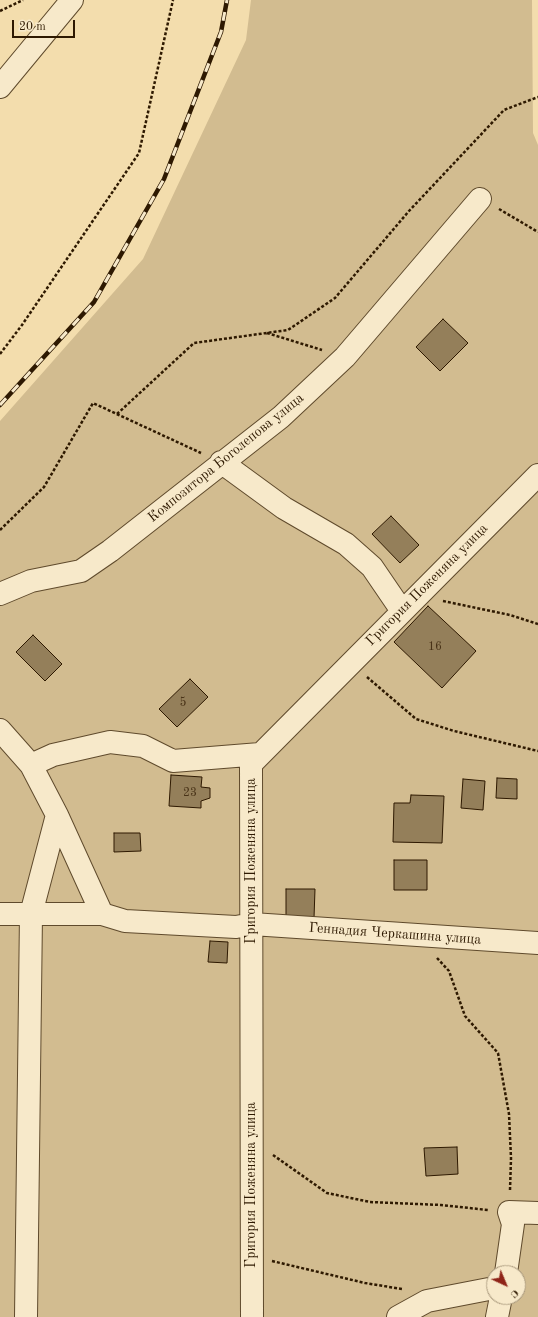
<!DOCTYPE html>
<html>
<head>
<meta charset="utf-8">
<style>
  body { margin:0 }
  #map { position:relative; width:538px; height:1317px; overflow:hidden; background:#f3ddad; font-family:"Old Standard TT",serif }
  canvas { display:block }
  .north { position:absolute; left:486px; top:1265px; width:40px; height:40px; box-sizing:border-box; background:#f7e9ca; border:1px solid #a7967a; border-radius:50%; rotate:136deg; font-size:11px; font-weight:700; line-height:16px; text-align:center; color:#2e1901 }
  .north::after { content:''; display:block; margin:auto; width:14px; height:18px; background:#8f2418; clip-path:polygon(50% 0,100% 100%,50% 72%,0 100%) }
  .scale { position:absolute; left:12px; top:20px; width:63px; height:18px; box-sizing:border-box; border:2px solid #2e1901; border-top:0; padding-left:5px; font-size:12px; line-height:14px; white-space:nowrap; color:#2e1901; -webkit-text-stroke:3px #f7e9ca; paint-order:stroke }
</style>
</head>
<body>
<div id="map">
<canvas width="538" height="1317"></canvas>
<div class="north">С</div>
<div class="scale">20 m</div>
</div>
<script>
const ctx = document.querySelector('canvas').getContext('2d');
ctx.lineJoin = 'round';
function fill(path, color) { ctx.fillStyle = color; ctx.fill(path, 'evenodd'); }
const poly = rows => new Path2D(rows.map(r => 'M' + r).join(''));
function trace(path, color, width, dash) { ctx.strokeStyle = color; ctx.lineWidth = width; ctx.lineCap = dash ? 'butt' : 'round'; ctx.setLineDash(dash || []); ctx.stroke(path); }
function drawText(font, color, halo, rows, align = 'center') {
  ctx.font = font + ' "Old Standard TT",serif'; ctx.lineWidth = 3.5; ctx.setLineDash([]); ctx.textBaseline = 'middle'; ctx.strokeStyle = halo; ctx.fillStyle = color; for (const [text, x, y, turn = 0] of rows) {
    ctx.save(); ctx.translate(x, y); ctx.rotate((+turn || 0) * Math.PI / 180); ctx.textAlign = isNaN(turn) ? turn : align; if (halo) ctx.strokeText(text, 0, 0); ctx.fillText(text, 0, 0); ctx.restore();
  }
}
fill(poly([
  [251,0,532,0,533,133,538,145,538,1317,0,1317,0,421,143,259,246,40],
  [494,1273,518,1273,518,1297,494,1297]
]), '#d2bc90');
const building = poly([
  [443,319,468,343,440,371,416,347,443,319],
  [391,516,419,545,400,563,372,534,391,516],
  [428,606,476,651,442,688,394,642,428,606],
  [33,635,62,664,45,681,16,652,33,635],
  [190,679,208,697,177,727,159,709,190,679],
  [171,775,202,777,201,787,210,788,210,798,201,801,201,808,169,806,171,775],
  [497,778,517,779,517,799,496,798,497,778],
  [463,779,485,781,483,810,461,808,463,779],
  [411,795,444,796,442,843,393,842,394,803,410,803,411,795],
  [114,833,140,833,141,851,114,852,114,833],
  [394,860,427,860,427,890,394,890,394,860],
  [286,889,315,889,314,918,286,918,286,889],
  [210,941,228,942,227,963,208,962,210,941],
  [457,1147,458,1174,426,1176,424,1148,457,1147]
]);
fill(building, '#947f5a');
trace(building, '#2e1901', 1);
const street = poly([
  [0,87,72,0],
  [221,462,284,508,346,544,372,567,402,611],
  [0,594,31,581,81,571,110,551,281,417,345,357,480,199],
  [0,730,31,765,57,815,102,914,125,921,236,927,252,924,538,943],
  [31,765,53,755,110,742,143,746,173,761,260,754],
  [0,914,102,914],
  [506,1273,513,1224,509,1212,538,1213],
  [26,1317,31,914,57,815],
  [252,1317,251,764,538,475],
  [398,1317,427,1301,494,1288],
  [497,1317,501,1297]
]);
trace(street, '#5f4a2c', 24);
trace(poly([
  [0,11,23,0],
  [499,209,538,232],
  [267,333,322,350],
  [0,354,22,325,139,153,173,0],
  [117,414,194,343,288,330,335,298,409,211,504,110,538,97],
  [0,530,44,487,93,403,201,453],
  [443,601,510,615,538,624],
  [367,677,416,719,454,731,538,751],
  [437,958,449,971,465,1016,498,1053,509,1114,511,1158,510,1190],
  [273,1155,327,1193,370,1202,441,1205,488,1210],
  [272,1261,365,1283,402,1289]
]), '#2e1901', 2.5, [3, 2]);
trace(street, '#f7e9ca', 22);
const rail = poly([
  [0,405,94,302,164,179,221,32,227,0]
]);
trace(rail, '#2e1901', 4.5);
trace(rail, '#f7e9ca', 3, [9]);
drawText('12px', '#483217', null, [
  ["16",435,647],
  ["5",183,703],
  ["23",190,793]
]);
drawText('14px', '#2e1901', '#f7e9ca', [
  ["Композитора Боголепова улица",226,458,-39],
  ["Григория Поженяна улица",427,585,-45],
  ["Григория Поженяна улица",251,861,-90],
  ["Геннадия Черкашина улица",395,934,4],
  ["Григория Поженяна улица",251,1185,-90]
]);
</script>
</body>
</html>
